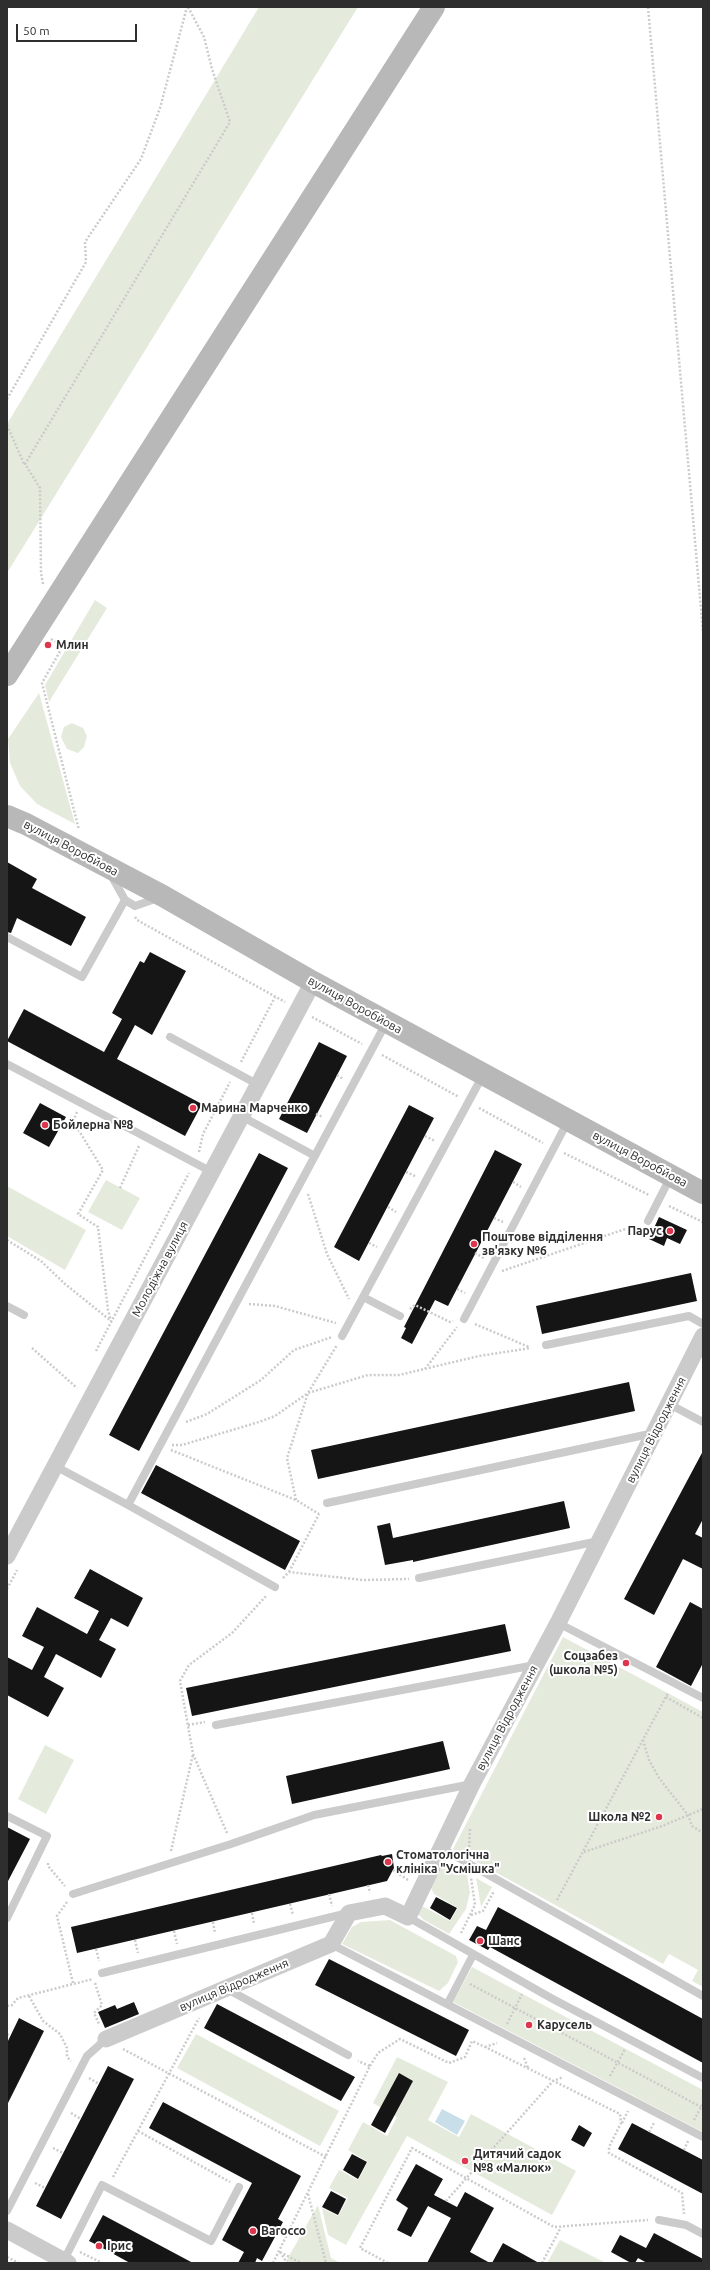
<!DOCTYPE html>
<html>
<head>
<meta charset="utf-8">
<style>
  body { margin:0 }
  #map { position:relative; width:710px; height:2270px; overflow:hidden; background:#fff; font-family:Ubuntu,sans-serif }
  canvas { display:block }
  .frame { position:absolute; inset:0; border:8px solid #2e2e2e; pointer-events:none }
  .scale { position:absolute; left:16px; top:24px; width:121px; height:18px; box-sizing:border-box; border:2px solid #2e2e2e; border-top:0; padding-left:5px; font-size:12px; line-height:14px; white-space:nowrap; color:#2e2e2e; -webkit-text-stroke:3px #fff; paint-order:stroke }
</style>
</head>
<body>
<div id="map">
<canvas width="710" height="2270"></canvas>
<div class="frame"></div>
<div class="scale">50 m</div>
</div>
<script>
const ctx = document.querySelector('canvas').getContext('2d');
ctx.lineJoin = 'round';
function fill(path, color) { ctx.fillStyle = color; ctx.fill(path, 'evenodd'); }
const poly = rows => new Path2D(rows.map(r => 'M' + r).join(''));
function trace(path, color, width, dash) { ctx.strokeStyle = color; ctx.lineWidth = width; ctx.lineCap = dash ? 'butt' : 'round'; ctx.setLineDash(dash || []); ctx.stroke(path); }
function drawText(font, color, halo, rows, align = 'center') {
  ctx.font = font + ' Ubuntu,sans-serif'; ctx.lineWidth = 4; ctx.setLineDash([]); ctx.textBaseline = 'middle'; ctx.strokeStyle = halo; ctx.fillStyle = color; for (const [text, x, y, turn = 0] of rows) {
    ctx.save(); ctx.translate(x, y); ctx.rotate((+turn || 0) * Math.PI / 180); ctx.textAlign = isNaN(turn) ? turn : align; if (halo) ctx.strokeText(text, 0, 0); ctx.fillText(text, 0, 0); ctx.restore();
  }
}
fill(poly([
  [259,7,358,7,7,573,7,424],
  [95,600,107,608,49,702,45,685],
  [39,693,75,824,37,804,20,786,10,763,8,739],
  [72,723,83,728,87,736,84,747,78,753,67,749,61,737,64,727],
  [106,1180,140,1198,122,1230,88,1212],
  [7,1186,86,1230,65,1270,7,1236],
  [563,1637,703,1712,703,1987,692,1981,698,1970,669,1954,663,1964,453,1849],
  [45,1745,74,1760,46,1814,18,1799],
  [452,1865,461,1869,467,1875,470,1892,466,1909,449,1934,424,1920,416,1912,420,1905,450,1921,458,1908,434,1894,430,1886,436,1869],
  [476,1878,492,1887,481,1907],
  [390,1920,456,1956,458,1962,448,1983,439,1991,342,1944,352,1927,361,1922],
  [472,1967,703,2090,703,2132,453,2002],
  [196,2034,339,2111,320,2146,177,2068],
  [397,2057,448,2082,428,2120,459,2137,471,2114,576,2171,552,2215,407,2136,346,2245,328,2235,322,2208,338,2216,348,2198,329,2188,339,2170,358,2180,368,2162,348,2150,363,2122,387,2136,397,2117,373,2103],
  [318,2205,331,2258,340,2263,285,2263],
  [560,2240,606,2263,547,2263]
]), '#e5ebdc');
fill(poly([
  [442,2109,465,2121,457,2135,435,2122]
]), '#c8dfea');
fill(poly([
  [7,862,37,879,32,888,86,917,71,946,17,918,11,933,7,932],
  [150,952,186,971,152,1035,135,1025,117,1059,202,1104,185,1136,7,1041,24,1009,104,1052,122,1019,112,1013,140,961,144,963],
  [319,1042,347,1056,307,1133,279,1119],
  [40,1103,66,1117,49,1147,23,1133],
  [409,1105,434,1118,359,1261,334,1247],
  [495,1150,522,1164,448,1306,435,1300,412,1344,401,1338,406,1328,404,1327],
  [259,1153,288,1168,139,1451,109,1435],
  [659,1217,687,1230,680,1244,667,1238,664,1246,649,1239],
  [691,1273,697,1301,542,1334,536,1306],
  [629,1382,635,1411,318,1479,311,1450],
  [703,1451,703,1519,695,1534,703,1538,703,1569,683,1559,654,1615,624,1599],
  [156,1465,300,1541,285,1570,141,1493],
  [564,1501,570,1528,413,1562,413,1560,385,1565,377,1526,390,1523,393,1538],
  [90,1569,143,1598,128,1627,111,1618,99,1640,116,1649,101,1678,56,1654,44,1677,64,1688,48,1717,7,1695,7,1657,32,1670,44,1647,22,1636,37,1607,87,1634,99,1611,74,1598],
  [690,1602,703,1609,703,1663,691,1686,656,1667],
  [505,1624,511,1651,192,1716,186,1688],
  [443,1741,450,1769,292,1804,286,1776],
  [7,1827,30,1839,7,1883],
  [392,1854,394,1868,387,1881,77,1953,71,1927,381,1855,382,1856],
  [436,1897,457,1908,450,1920,430,1908],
  [498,1907,703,2019,703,2063,490,1947,488,1950,469,1940,477,1926,486,1930],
  [329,1959,469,2030,456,2056,315,1985],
  [134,2002,139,2014,105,2028,98,2012,115,2005,117,2009],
  [217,2004,355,2077,341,2101,204,2028],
  [19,2018,44,2031,7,2105,7,2043],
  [108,2066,134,2079,61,2219,36,2206],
  [399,2073,413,2081,385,2133,371,2125],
  [163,2102,301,2176,278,2219,283,2222,262,2261,257,2258,255,2263,238,2263,244,2252,222,2240,252,2183,149,2128],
  [632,2123,703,2160,703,2194,618,2149],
  [579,2125,592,2133,584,2147,571,2140],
  [352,2154,367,2162,358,2179,343,2170],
  [416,2164,443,2179,434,2195,457,2207,465,2192,494,2208,470,2252,490,2263,427,2263,451,2218,428,2206,411,2237,397,2230,408,2208,396,2200],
  [331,2191,346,2199,338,2215,322,2207],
  [103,2215,193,2263,130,2263,99,2246,89,2241],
  [654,2233,703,2259,703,2263,647,2263,638,2258,635,2263,631,2263,611,2252,620,2235,646,2248],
  [503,2243,539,2263,492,2263]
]), '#151515');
trace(poly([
  [648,7,703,632],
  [7,399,86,262,85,242,141,159,160,108,187,7],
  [7,425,24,464],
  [43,584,41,573,40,488,25,464,230,122,212,69,204,37,188,7],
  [51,639,63,646,42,683,79,830],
  [135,917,137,920,285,1002],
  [312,1017,362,1044],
  [382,1055,459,1097],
  [241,1062,275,997],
  [337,1075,343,1079],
  [479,1108,543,1143],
  [77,1112,73,1121,103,1170,78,1214,98,1227,108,1310,111,1321],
  [316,1114,323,1117],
  [425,1136,435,1141],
  [199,1152,203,1134,230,1082],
  [564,1153,649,1195],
  [406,1172,415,1176],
  [513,1182,521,1187],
  [120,1188,139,1146],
  [308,1194,327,1254,349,1299],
  [669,1206,703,1222],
  [388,1207,396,1212],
  [494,1218,503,1222],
  [7,1240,41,1261,65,1284,111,1321],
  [369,1243,377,1247],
  [475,1253,484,1258],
  [502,1271,637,1225],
  [457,1289,465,1293],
  [249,1304,275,1306,336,1323],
  [410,1309,415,1305,450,1322,453,1321],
  [475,1324,529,1347],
  [32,1348,77,1388],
  [96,1351,189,1173],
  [425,1369,457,1327],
  [186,1422,207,1414,261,1380,294,1350,332,1337],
  [172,1445,182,1445,259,1422,275,1416,308,1393,368,1375,399,1375,479,1356,531,1348],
  [171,1450,296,1500,319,1514],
  [296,1500,287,1458,308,1393,337,1345],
  [289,1572,319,1514],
  [283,1578,289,1572,363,1580,409,1579],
  [7,1589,17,1570],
  [666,1697,703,1718],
  [188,1725,205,1722],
  [643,1740,649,1760,659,1778,688,1815,692,1826,703,1833],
  [227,1833,193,1754,180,1681,189,1665,232,1633,267,1595],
  [171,1851,193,1754],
  [469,1851,470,1828],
  [584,1852,662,1826,703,1809],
  [48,1863,48,1866,65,1886],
  [393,1870,408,1880],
  [368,1885,370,1893],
  [329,1894,332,1906],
  [557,1900,668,1693],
  [67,1902,57,1916,73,1983],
  [290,1904,293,1915],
  [252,1913,254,1924],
  [471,1915,483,1911,494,1891],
  [213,1922,215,1933],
  [174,1931,177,1944],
  [461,1933,475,1905,471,1878],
  [135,1940,138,1953],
  [96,1949,99,1961],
  [95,1983,102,2005,94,2013,99,2024],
  [470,1984,703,2108],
  [29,1996,43,2021,60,2034,67,2048,67,2057,71,2061],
  [7,2006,12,2005,18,1998,93,1979],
  [507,2024,522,1994],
  [7,2034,10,2036],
  [485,2047,497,2043],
  [123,2049,326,2157],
  [524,2058,528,2068],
  [370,2066,378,2053,400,2039,449,2063,465,2057,472,2041,483,2046,620,2114,621,2123,609,2147,609,2153,682,2193,684,2214],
  [610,2076,625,2049],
  [89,2078,99,2084],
  [71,2113,81,2119],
  [694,2120,703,2104],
  [622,2123,628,2111],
  [138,2131,230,2182],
  [649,2132,654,2123],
  [53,2148,63,2153],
  [684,2150,688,2141],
  [113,2177,199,2018],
  [35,2183,45,2188],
  [308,2194,326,2263],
  [446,2201,553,2081,563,2077],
  [80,2252,102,2263],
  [280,2252,301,2263],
  [280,2252,287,2263],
  [7,2257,19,2263],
  [273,2263,370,2066,358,2061],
  [388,2263,360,2248,412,2148,554,2227,648,2220],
  [542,2263,561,2227]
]), '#cbcbcb', 2.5, [2, 2]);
trace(poly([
  [111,875,125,900,135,906,158,898],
  [7,937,82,977,125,900],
  [170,1037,257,1084],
  [7,1064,212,1172],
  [241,1116,315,1156],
  [648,1221,671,1176],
  [363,1297,400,1316],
  [7,1306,24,1315],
  [464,1319,568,1121],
  [342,1336,483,1075],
  [546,1345,689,1316,703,1324],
  [669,1404,703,1422],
  [55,1466,128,1505],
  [327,1503,654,1433],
  [419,1578,599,1541],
  [275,1587,128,1505,386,1023],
  [558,1623,703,1698],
  [216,1725,535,1665],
  [7,1816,47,1836,7,1918],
  [441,1848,703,1996],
  [73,1894,231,1844,314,1815,472,1784],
  [408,1917,551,1998,703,2078],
  [331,1944,703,2137],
  [102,1973,348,1913],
  [227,1989,348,2055],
  [448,2003,473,1955],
  [7,2211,87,2056,106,2039],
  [659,2220,686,2225,703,2234],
  [64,2260,102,2185,211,2241,239,2187]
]), '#cbcbcb', 8);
trace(poly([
  [7,1556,313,982],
  [106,2039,331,1944,349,1913,385,1906,408,1917,472,1784,558,1623,703,1336],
  [7,2230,68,2263]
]), '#cbcbcb', 17);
trace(poly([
  [7,675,434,7],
  [7,816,26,824,163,896,313,982,703,1193]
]), '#b8b8b8', 22);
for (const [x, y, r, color] of [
  [48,645,4,"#de364c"],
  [193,1108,4,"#de364c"],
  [45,1125,4,"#de364c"],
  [670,1231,4,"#de364c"],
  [474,1244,4,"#de364c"],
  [626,1663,4,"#de364c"],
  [659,1817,4,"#de364c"],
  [388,1862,4,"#de364c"],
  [480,1941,4,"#de364c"],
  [529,2025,4,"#de364c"],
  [465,2161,4,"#de364c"],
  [253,2231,4,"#de364c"],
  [99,2246,4,"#de364c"]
]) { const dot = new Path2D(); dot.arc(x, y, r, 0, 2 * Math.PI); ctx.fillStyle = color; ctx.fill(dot); trace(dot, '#fff', 1.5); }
drawText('bold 12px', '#2e2e2e', '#fff', [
  ["Млин",56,645],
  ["Марина Марченко",201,1108],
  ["Бойлерна №8",53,1125],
  ["Парус",662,1231,"right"],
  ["Поштове відділення",482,1237],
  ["зв'язку №6",482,1251],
  ["Соцзабез",618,1656,"right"],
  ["(школа №5)",618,1670,"right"],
  ["Школа №2",651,1817,"right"],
  ["Стоматологічна",396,1855],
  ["клініка \"Усмішка\"",396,1869],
  ["Шанс",488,1941],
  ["Карусель",537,2025],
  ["Дитячий садок",473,2154],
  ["№8 «Малюк»",473,2168],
  ["Barocco",261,2231],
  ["Ірис",107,2246]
], 'left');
drawText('12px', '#2e2e2e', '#fff', [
  ["вулиця Воробйова",71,848,28],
  ["вулиця Воробйова",355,1005,29],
  ["вулиця Воробйова",640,1159,28],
  ["Молодіжна вулиця",160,1269,-62],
  ["вулиця Відродження",656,1430,-63],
  ["вулиця Відродження",507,1718,-62],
  ["вулиця Відродження",234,1985,-23]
]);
</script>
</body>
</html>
